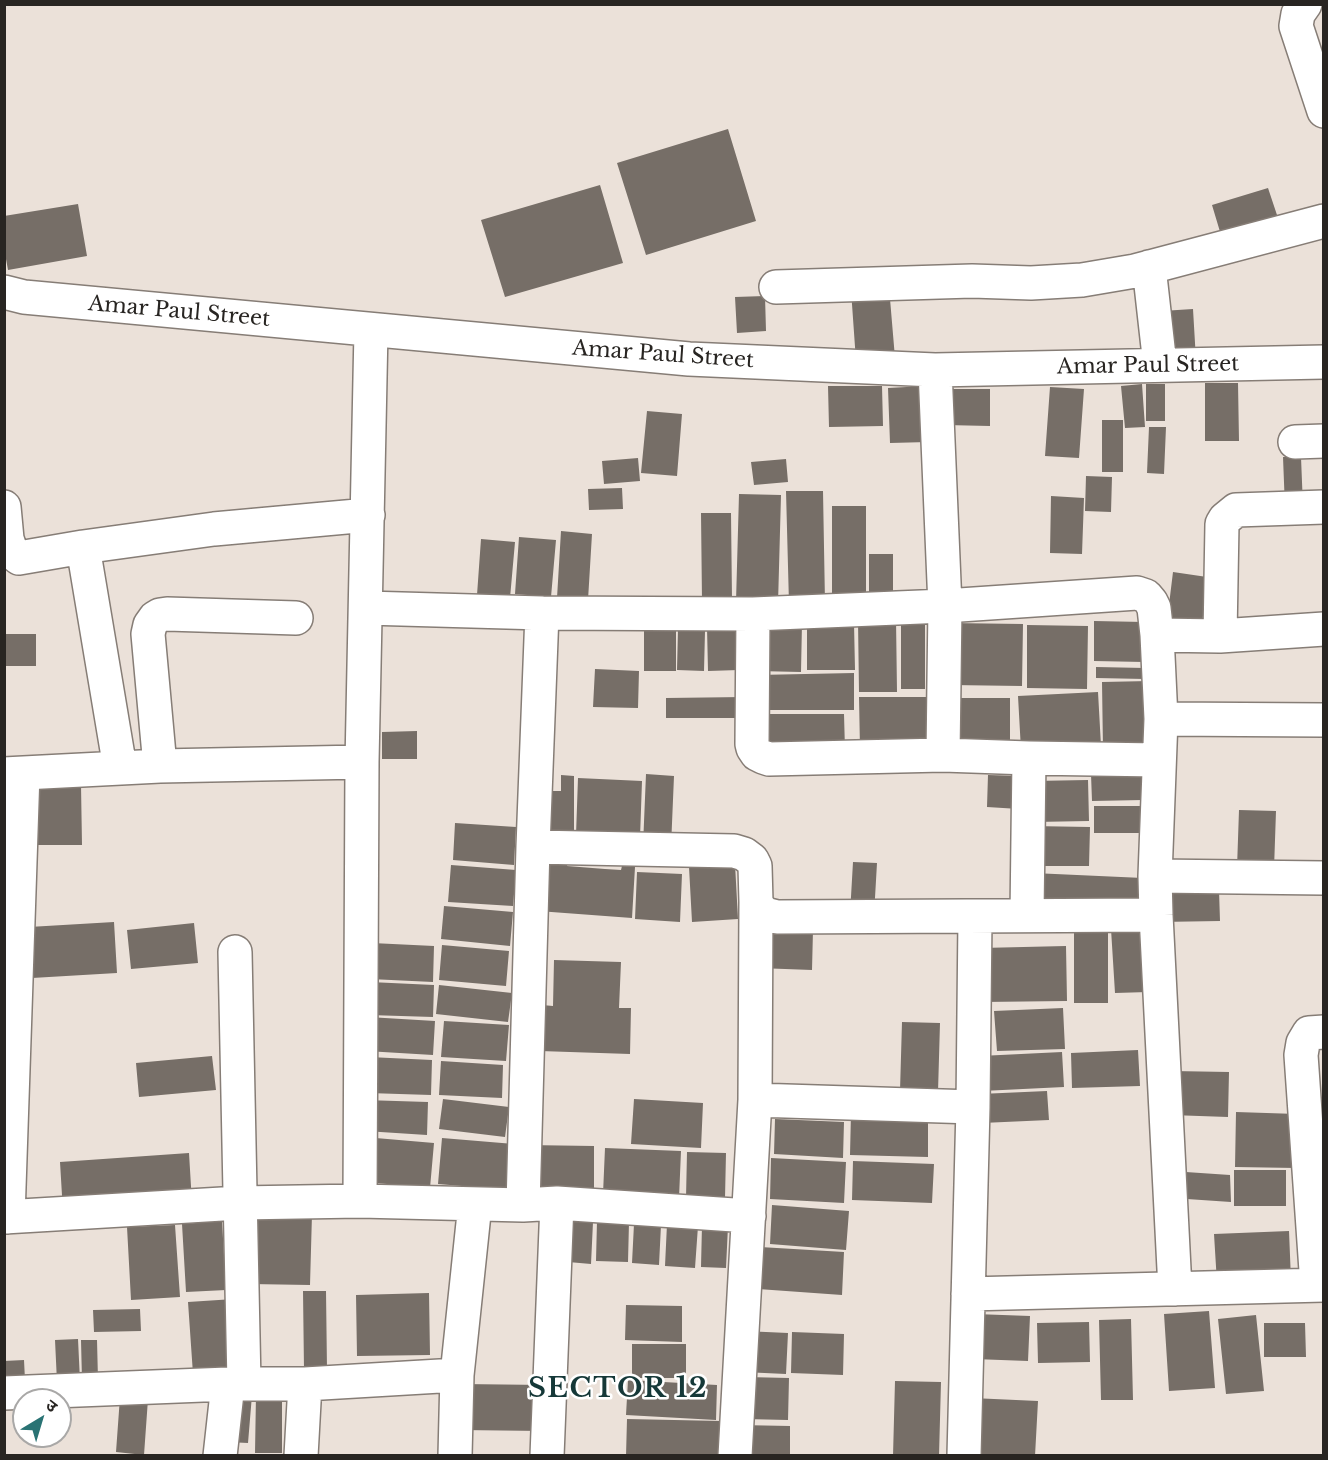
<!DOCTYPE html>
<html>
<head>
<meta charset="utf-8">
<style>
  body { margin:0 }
  #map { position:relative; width:1328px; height:1460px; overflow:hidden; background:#ebe1d9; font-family:"Libre Baskerville","Noto Sans Devanagari",serif }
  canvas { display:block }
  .frame { position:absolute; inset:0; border:6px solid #282522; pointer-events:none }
  .north { position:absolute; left:12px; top:1388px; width:60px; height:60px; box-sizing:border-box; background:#fff; border:2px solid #a9a8a7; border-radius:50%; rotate:38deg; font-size:16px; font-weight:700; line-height:24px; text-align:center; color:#282522 }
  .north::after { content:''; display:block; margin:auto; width:21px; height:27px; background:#297374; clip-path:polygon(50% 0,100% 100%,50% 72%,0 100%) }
</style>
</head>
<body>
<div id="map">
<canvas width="1328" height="1460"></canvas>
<div class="frame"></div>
<div class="north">उ</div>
</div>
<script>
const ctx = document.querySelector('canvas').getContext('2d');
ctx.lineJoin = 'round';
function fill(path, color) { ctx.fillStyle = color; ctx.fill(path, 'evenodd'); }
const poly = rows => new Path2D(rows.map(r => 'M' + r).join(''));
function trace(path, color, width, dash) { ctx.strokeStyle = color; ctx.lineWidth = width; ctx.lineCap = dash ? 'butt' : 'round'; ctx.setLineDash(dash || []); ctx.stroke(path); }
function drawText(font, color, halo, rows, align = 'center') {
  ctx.font = font + ' "Libre Baskerville",serif'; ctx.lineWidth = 5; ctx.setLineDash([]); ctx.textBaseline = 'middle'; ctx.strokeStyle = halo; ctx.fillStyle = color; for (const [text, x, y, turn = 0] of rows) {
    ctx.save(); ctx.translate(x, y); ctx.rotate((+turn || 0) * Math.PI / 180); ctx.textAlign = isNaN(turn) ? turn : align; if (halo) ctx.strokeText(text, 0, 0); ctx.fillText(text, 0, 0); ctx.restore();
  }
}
fill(poly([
  [728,129,756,221,646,255,617,163],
  [600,185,623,263,505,297,481,220],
  [1268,188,1281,227,1224,245,1212,205],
  [78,204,87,256,8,270,4,248,4,216],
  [889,287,895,358,856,361,851,290],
  [765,296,766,331,737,333,735,297],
  [1193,309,1196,360,1166,362,1162,311],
  [1205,383,1238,383,1239,441,1205,441],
  [1142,384,1145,427,1125,428,1121,386],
  [1146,384,1165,384,1165,421,1146,421],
  [828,386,882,386,883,426,829,427],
  [925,386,928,442,890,443,888,388],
  [1050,387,1084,389,1079,458,1045,456],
  [946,389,990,389,990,426,945,425],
  [647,411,682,414,677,476,641,473],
  [1102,420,1123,420,1123,472,1102,472],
  [1149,427,1166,427,1164,474,1147,473],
  [1283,457,1301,457,1303,507,1285,508],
  [638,458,640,481,604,484,602,461],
  [786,459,788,482,754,485,751,462],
  [1086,476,1112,477,1111,512,1085,511],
  [622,488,623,509,589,510,588,489],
  [786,491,823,491,825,603,789,604],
  [739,494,781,495,778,604,736,602],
  [1051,496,1084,498,1082,554,1050,553],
  [832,506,866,506,866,602,832,602],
  [701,513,731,513,732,600,702,601],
  [561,531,592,534,588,600,557,598],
  [519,537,556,540,551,597,515,594],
  [481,539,515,542,510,598,477,595],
  [869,554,893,554,893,608,869,608],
  [1173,572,1207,577,1202,625,1167,621],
  [896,619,897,692,859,692,858,620],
  [1094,621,1144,622,1144,662,1094,661],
  [758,622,802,623,801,672,757,671],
  [807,623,854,623,855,670,807,670],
  [949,623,1023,624,1022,686,951,685],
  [901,624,925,624,925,689,901,689],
  [1027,625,1088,626,1087,689,1027,688],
  [644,626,676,626,676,671,644,671],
  [738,626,739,670,708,671,707,627],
  [678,629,705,631,704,671,677,670],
  [4,634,36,634,36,666,4,666],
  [1096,667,1145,668,1145,679,1096,678],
  [595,669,639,671,638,708,593,707],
  [854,673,854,710,756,710,757,675],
  [1150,681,1151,749,1103,750,1102,682],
  [1098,692,1101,746,1021,750,1018,696],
  [744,697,744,718,666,718,666,698],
  [859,697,927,697,928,749,860,749],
  [946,698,1010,698,1010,748,947,748],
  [755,714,844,714,845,750,757,749],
  [417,731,417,759,382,759,382,732],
  [1143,773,1143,800,1092,801,1091,774],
  [646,774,674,776,671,847,643,846],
  [561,775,574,776,574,835,543,835,543,791,561,791],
  [988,775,1021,776,1019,809,987,807],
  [578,778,642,781,640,838,576,835],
  [1088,780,1089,821,1034,822,1033,781],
  [81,785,82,845,30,845,28,786],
  [1094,806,1145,806,1145,833,1094,833],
  [1239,810,1276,811,1274,869,1237,868],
  [455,823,516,827,514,865,453,860],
  [1031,826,1090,827,1089,866,1031,866],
  [541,860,568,862,567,866,605,869,621,870,622,866,635,867,632,918,538,911],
  [853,862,877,863,874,915,850,914],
  [735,864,738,919,692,922,689,867],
  [451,865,516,870,513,906,448,902],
  [637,872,682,874,680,922,635,919],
  [1033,873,1143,878,1141,910,1032,906],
  [1219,890,1220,921,1159,922,1158,891],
  [444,906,513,912,510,946,441,939],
  [114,922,117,973,32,978,29,927],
  [194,923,198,963,131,969,127,930],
  [758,928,813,930,812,970,758,968],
  [1145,928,1148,992,1115,993,1111,929],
  [1074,933,1108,933,1108,1003,1074,1003],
  [372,943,434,946,433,982,370,979],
  [442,945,509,951,506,986,439,980],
  [1066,946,1067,1001,982,1002,981,948],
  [554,960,621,962,619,1008,631,1008,630,1054,540,1051,542,1005,553,1006],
  [370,982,434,985,433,1017,369,1015],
  [439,985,512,993,508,1022,436,1014],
  [1063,1008,1065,1049,997,1051,994,1011],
  [368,1017,435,1021,433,1055,366,1051],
  [444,1021,509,1025,506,1061,441,1057],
  [902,1022,940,1023,938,1092,900,1091],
  [1138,1050,1140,1086,1072,1088,1071,1053],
  [1062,1052,1064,1087,982,1091,980,1056],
  [212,1056,216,1090,139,1097,136,1063],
  [369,1057,432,1060,431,1095,368,1093],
  [441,1061,503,1065,502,1098,439,1095],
  [1172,1071,1229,1072,1228,1117,1171,1115],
  [1047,1091,1049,1120,982,1123,980,1094],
  [443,1099,509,1107,505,1137,439,1129],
  [634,1099,703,1103,701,1148,631,1144],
  [364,1100,428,1102,427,1135,365,1131],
  [1236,1112,1297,1114,1296,1168,1235,1167],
  [851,1113,928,1114,928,1157,850,1155],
  [775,1119,844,1122,843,1158,774,1154],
  [364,1137,434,1143,430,1188,365,1182],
  [442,1138,514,1144,510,1190,438,1184],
  [526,1145,594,1146,594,1196,525,1195],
  [605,1148,681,1151,679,1198,603,1194],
  [687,1152,726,1153,725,1198,686,1198],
  [189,1153,192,1203,63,1212,60,1162],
  [771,1158,846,1162,844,1203,770,1199],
  [853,1161,934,1164,932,1203,852,1200],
  [1234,1170,1286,1170,1286,1206,1234,1206],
  [1171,1171,1230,1175,1231,1202,1172,1198],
  [772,1205,849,1211,846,1250,770,1244],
  [251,1213,312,1214,310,1285,250,1284],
  [222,1221,226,1290,186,1292,182,1224],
  [559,1221,593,1222,591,1264,557,1261],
  [597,1221,629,1222,628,1262,596,1261],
  [634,1224,661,1225,659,1265,632,1263],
  [667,1224,698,1226,695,1268,665,1266],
  [175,1225,180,1297,131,1300,127,1227],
  [702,1225,728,1226,726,1268,701,1267],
  [1289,1231,1291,1280,1217,1283,1214,1234],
  [760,1247,844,1252,842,1295,758,1289],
  [303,1291,326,1291,327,1370,304,1370],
  [429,1293,430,1355,357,1356,356,1295],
  [234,1299,239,1371,193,1374,188,1302],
  [626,1305,682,1306,682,1342,625,1340],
  [140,1309,141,1331,94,1332,93,1310],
  [1209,1311,1215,1388,1169,1391,1164,1314],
  [975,1314,1030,1316,1028,1361,974,1359],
  [1256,1315,1264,1391,1226,1394,1218,1319],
  [1131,1319,1133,1400,1101,1400,1099,1320],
  [1089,1322,1090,1362,1038,1363,1037,1323],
  [1264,1323,1305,1323,1306,1357,1264,1357],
  [744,1331,788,1333,786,1374,743,1372],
  [792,1332,844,1334,843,1375,791,1373],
  [78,1339,80,1381,57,1382,55,1340],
  [81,1340,97,1340,98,1380,82,1380],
  [632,1344,686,1344,686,1378,632,1378],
  [24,1360,25,1380,4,1380,4,1361],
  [746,1377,789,1378,788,1420,745,1419],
  [628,1380,717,1385,716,1420,626,1415],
  [895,1381,941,1382,939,1456,893,1456],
  [461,1384,545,1385,544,1431,460,1430],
  [231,1393,252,1395,248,1443,227,1442],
  [256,1394,282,1395,282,1453,255,1453],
  [120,1397,148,1399,144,1455,116,1452],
  [972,1398,1038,1401,1035,1456,969,1456],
  [627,1419,721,1421,720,1456,626,1456],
  [739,1425,790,1426,790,1456,738,1456]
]), '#766e67');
const minor = poly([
  [1305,4,1298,14,1296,26,1324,111],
  [1149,267,1160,365],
  [776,287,972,281,1031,283,1082,280,1135,271,1324,221],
  [4,292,24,297,689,359,935,370,1324,362],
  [935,370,945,606,943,755],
  [1295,442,1324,441],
  [4,507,7,539,10,548,14,554,19,558,83,547,214,529,368,515],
  [83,547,120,768],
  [366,608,542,613,753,614,945,606,1137,593,1146,596,1151,602,1154,608,1157,635,1161,719,1155,876,1156,915,1175,1289],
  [753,614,752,744,753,748,757,754,763,757,769,759,943,755,1029,758,1159,760],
  [1157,635,1220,636,1324,629],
  [1220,636,1222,524,1225,519,1236,510,1324,507],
  [1161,719,1324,720],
  [160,766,148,634,150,625,155,618,160,615,167,614,296,618],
  [4,774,160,766,362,762],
  [533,847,734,851,744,854,752,860,755,866,756,902,759,908,765,914,777,917,1156,915],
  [1155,876,1324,878],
  [1027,915,1029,758],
  [235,952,244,1384],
  [755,1100,973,1107],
  [360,1201,362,762,371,330],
  [523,1205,533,847,542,613],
  [4,1217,239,1203,360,1201,523,1205,557,1203,749,1216],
  [8,1217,23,773],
  [1317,1285,1301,1055,1303,1043,1309,1033,1324,1032],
  [968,1294,1324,1285],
  [4,1393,228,1384,305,1384,457,1375],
  [220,1456,228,1384],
  [301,1456,305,1384],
  [455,1456,457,1375,475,1204],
  [547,1456,557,1203],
  [735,1456,755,1100,756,902],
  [964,1456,973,1107,975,917]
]);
trace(minor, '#867d76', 36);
trace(minor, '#fff', 33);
drawText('21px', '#282522', '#fff', [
  ["Amar Paul Street",179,312,5],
  ["Amar Paul Street",663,355,4],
  ["Amar Paul Street",1148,366,-1]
]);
ctx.letterSpacing = '1.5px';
drawText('bold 27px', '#153838', '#fff', [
  ["SECTOR 12",618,1389]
]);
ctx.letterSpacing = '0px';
</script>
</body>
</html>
